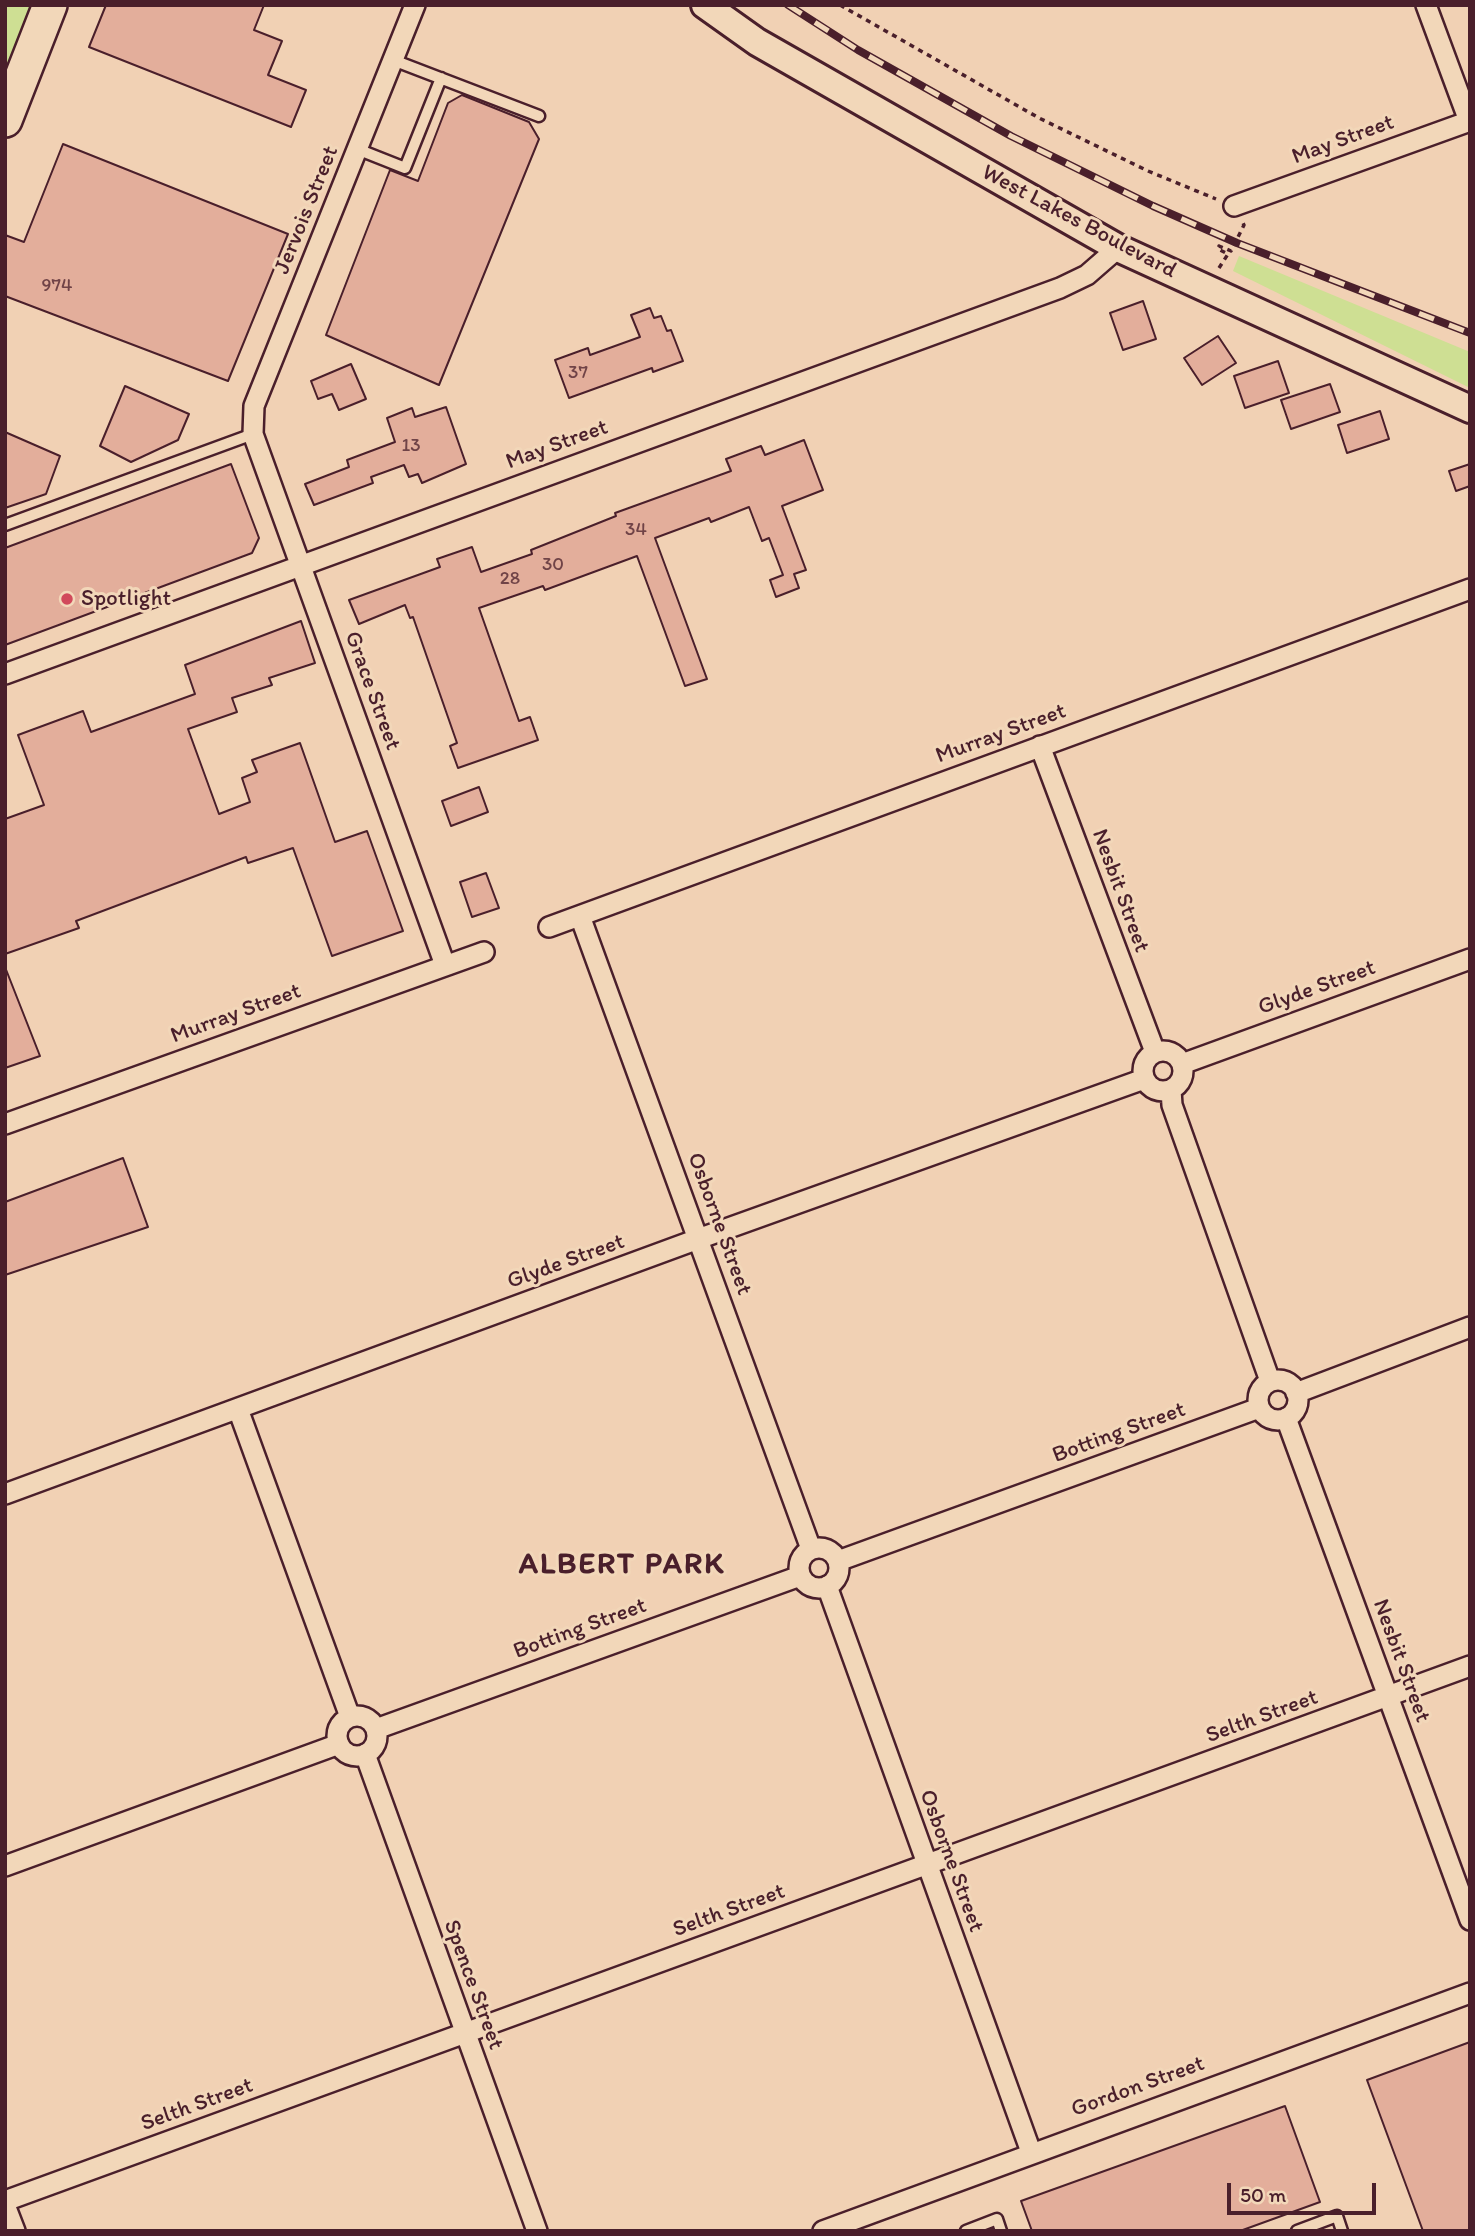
<!DOCTYPE html>
<html>
<head>
<meta charset="utf-8">
<style>
  body { margin:0 }
  #map { position:relative; width:1475px; height:2236px; overflow:hidden; background:#f1d1b4; font-family:Itim,sans-serif }
  canvas { display:block }
  .frame { position:absolute; inset:0; border:7px solid #4a1f2b; pointer-events:none }
  .scale { position:absolute; left:1227px; top:2183px; width:149px; height:32px; box-sizing:border-box; border:4px solid #4a1f2b; border-top:0; padding-left:9px; font-size:21px; line-height:24px; white-space:nowrap; color:#4a1f2b; -webkit-text-stroke:5px #f2d7b9; paint-order:stroke }
</style>
</head>
<body>
<div id="map">
<canvas width="1475" height="2236"></canvas>
<div class="frame"></div>
<div class="scale">50 m</div>
</div>
<script>
const ctx = document.querySelector('canvas').getContext('2d');
ctx.lineJoin = 'round';
function fill(path, color) { ctx.fillStyle = color; ctx.fill(path, 'evenodd'); }
const poly = rows => new Path2D(rows.map(r => 'M' + r).join(''));
function trace(path, color, width, dash) { ctx.strokeStyle = color; ctx.lineWidth = width; ctx.lineCap = dash ? 'butt' : 'round'; ctx.setLineDash(dash || []); ctx.stroke(path); }
function drawText(font, color, halo, rows, align = 'center') {
  ctx.font = font + ' Itim,sans-serif'; ctx.lineWidth = 6; ctx.setLineDash([]); ctx.textBaseline = 'middle'; ctx.strokeStyle = halo; ctx.fillStyle = color; for (const [text, x, y, turn = 0] of rows) {
    ctx.save(); ctx.translate(x, y); ctx.rotate((+turn || 0) * Math.PI / 180); ctx.textAlign = isNaN(turn) ? turn : align; if (halo) ctx.strokeText(text, 0, 0); ctx.fillText(text, 0, 0); ctx.restore();
  }
}
fill(poly([
  [6,5,33,5,5,78,5,8],
  [1239,256,1470,352,1470,388,1233,271]
]), '#cedf93');
const building = poly([
  [106,5,264,5,254,30,282,41,268,75,306,90,291,127,89,47,106,5],
  [462,95,529,122,539,139,439,385,326,335,390,170,418,181,448,103,462,95],
  [63,144,288,234,228,381,5,296,5,235,24,242,63,144],
  [1143,301,1156,339,1123,350,1110,313,1143,301],
  [650,308,654,318,661,316,667,331,671,330,683,361,653,372,652,368,569,398,555,360,588,348,590,355,640,337,631,315,650,308],
  [1218,336,1236,363,1202,385,1184,358,1218,336],
  [1278,361,1289,393,1245,408,1234,376,1278,361],
  [351,364,366,399,339,410,332,394,318,399,311,381,351,364],
  [1330,384,1340,412,1291,429,1281,400,1330,384],
  [125,386,189,414,178,440,131,462,100,446,125,386],
  [446,407,466,464,422,483,418,474,409,477,404,465,371,477,373,483,314,505,305,484,349,467,347,460,395,442,387,418,412,408,415,417,446,407],
  [1380,411,1389,439,1347,453,1338,425,1380,411],
  [5,432,60,456,46,494,5,508,5,432],
  [804,440,823,490,782,506,806,570,794,574,799,588,776,597,770,580,783,575,769,538,762,541,749,507,711,522,709,518,655,538,707,679,685,686,637,556,545,590,543,586,479,608,519,721,530,717,538,740,458,768,450,746,457,743,413,617,410,618,405,605,359,624,349,600,440,567,437,559,472,547,481,572,532,554,531,550,616,516,615,513,731,471,726,459,761,446,765,455,804,440],
  [231,464,259,538,252,553,5,645,5,548,231,464],
  [1470,464,1470,486,1456,491,1449,471,1470,464],
  [301,621,315,663,269,678,272,685,232,698,237,712,188,729,219,814,250,802,242,778,257,772,252,760,300,743,335,842,367,831,403,931,332,956,293,848,248,863,246,857,76,921,79,928,5,954,5,819,44,805,18,735,83,711,91,732,195,694,185,665,301,621],
  [479,787,488,812,451,826,442,801,479,787],
  [486,873,499,908,472,917,460,882,486,873],
  [5,967,40,1056,5,1068,5,967],
  [123,1158,148,1227,5,1275,5,1202,123,1158],
  [1470,2042,1470,2231,1423,2231,1367,2080,1470,2042],
  [1285,2106,1320,2202,1240,2231,1032,2231,1021,2201,1285,2106]
]);
fill(building, '#e3ae9b');
trace(building, '#4a1f2b', 2);
const lane = poly([
  [393,60,539,116],
  [357,149,405,168,441,78],
  [5,525,253,434],
  [966,2231,997,2219,1001,2231],
  [1297,2231,1337,2216,1342,2231]
]);
const street = poly([
  [415,5,254,406,253,434,445,965],
  [1426,5,1469,121],
  [1234,206,1470,121],
  [5,674,1060,288,1087,275,1118,248],
  [1040,746,1155,1052],
  [580,916,811,1549],
  [549,927,1470,589],
  '1143 1071a20 20 0 1 1 40 0a20 20 0 1 1-40 0Z',
  [1182,1064,1470,959],
  [1171,1090,1172,1105,1270,1381],
  [5,1124,484,952],
  '1258 1400a20 20 0 1 1 40 0a20 20 0 1 1-40 0Z',
  [1296,1393,1470,1327],
  [238,1409,350,1717],
  [1286,1418,1470,1920],
  [5,1494,698,1239,1144,1079],
  '799 1568a20 20 0 1 1 40 0a20 20 0 1 1-40 0Z',
  [838,1561,1259,1408],
  [827,1586,1031,2152],
  '337 1736a20 20 0 1 1 40 0a20 20 0 1 1-40 0Z',
  [376,1729,800,1576],
  [365,1754,537,2231],
  [5,1866,339,1744],
  [5,2201,1470,1666],
  [5,2205,15,2231],
  [823,2231,1470,1993]
]);
const secondary = poly([
  [705,5,757,42,1118,248,1470,409]
]);
const highway = poly([
  [5,120,50,5]
]);
trace(lane, '#4a1f2b', 15);
trace(street, '#4a1f2b', 24);
trace(secondary, '#4a1f2b', 32);
trace(highway, '#4a1f2b', 38);
trace(poly([
  [840,5,1039,118,1148,171,1216,199],
  [1219,268,1228,254,1218,249,1219,246,1231,251,1244,225,1242,221],
  [729,1249,732,1257]
]), '#4a1f2b', 3.5, [5, 5]);
trace(lane, '#f2d7b9', 10);
trace(street, '#f2d7b9', 19);
trace(secondary, '#f2d7b9', 26);
trace(highway, '#f2d7b9', 33);
const rail = poly([
  [788,5,858,50,1011,136,1153,206,1237,243,1470,333]
]);
trace(rail, '#4a1f2b', 8);
trace(rail, '#f2d7b9', 5, [16]);
for (const [x, y, r, color] of [
  [67,599,7,"#d1495b"]
]) { const dot = new Path2D(); dot.arc(x, y, r, 0, 2 * Math.PI); ctx.fillStyle = color; ctx.fill(dot); trace(dot, '#f2d7b9', 2.5); }
drawText('19px', '#704347', null, [
  ["974",57,286],
  ["37",578,373],
  ["13",411,446],
  ["34",636,530],
  ["30",553,565],
  ["28",510,579]
]);
drawText('23px', '#4a1f2b', '#f2d7b9', [
  ["May Street",1343,140,-20],
  ["Jervois Street",307,210,-68],
  ["West Lakes Boulevard",1079,222,28],
  ["May Street",557,445,-20],
  ["Grace Street",372,691,70],
  ["Murray Street",1001,734,-20],
  ["Nesbit Street",1120,891,70],
  ["Glyde Street",1317,988,-20],
  ["Murray Street",236,1014,-20],
  ["Osborne Street",719,1224,70],
  ["Glyde Street",566,1262,-20],
  ["Botting Street",1119,1433,-20],
  ["Botting Street",580,1629,-20],
  ["Nesbit Street",1401,1661,70],
  ["Selth Street",1262,1717,-20],
  ["Osborne Street",951,1861,70],
  ["Selth Street",729,1911,-20],
  ["Spence Street",473,1985,70],
  ["Gordon Street",1138,2087,-20],
  ["Selth Street",197,2105,-20]
]);
drawText('23px', '#4a1f2b', '#f2d7b9', [
  ["Spotlight",81,599]
], 'left');
ctx.letterSpacing = '2px';
drawText('bold 30px', '#4a1f2b', '#f2d7b9', [
  ["ALBERT PARK",622,1565]
]);
ctx.letterSpacing = '0px';
</script>
</body>
</html>
